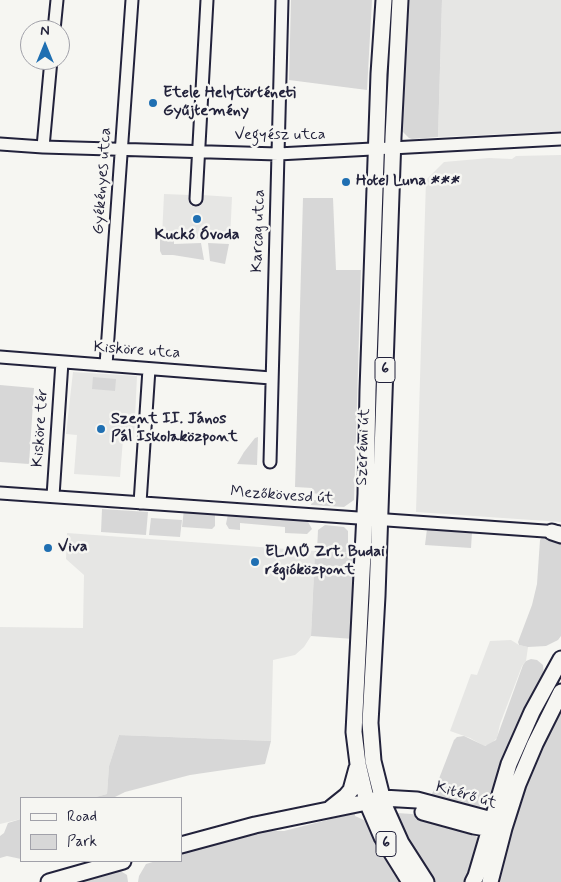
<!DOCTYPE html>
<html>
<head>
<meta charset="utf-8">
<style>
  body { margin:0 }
  #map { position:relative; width:561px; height:882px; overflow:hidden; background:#f6f6f2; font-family:Mynerve,sans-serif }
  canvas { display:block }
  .legend { position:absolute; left:20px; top:797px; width:162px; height:65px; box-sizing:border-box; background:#f6f6f2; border:1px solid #a1a1a9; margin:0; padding:6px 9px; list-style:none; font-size:15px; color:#22223b }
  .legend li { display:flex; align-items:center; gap:10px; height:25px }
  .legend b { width:25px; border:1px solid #a1a1a9 }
  .north { position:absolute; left:20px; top:20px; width:50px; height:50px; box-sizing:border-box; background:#f6f6f2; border:1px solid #a1a1a9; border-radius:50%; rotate:0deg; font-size:14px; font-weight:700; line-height:20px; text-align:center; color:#22223b }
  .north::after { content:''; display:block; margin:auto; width:18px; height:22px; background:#1f6fb2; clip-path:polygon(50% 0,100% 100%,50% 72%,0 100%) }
</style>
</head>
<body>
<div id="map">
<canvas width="561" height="882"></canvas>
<ul class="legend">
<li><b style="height:6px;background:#f6f6f2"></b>Road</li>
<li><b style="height:14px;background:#d7d7d7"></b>Park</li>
</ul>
<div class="north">N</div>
</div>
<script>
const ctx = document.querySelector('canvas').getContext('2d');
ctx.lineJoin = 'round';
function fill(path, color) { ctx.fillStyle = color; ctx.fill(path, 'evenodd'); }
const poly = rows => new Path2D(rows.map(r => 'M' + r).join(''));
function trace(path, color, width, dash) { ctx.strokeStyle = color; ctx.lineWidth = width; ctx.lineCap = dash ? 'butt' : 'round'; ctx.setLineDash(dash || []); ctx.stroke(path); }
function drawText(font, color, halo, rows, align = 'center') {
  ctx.font = font + ' Mynerve,sans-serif'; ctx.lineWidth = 5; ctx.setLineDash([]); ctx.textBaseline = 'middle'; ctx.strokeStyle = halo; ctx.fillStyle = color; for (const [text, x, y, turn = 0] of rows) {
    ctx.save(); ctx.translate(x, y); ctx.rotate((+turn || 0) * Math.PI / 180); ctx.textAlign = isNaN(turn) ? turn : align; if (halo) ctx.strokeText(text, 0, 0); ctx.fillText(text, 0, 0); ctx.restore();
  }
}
fill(poly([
  [442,0,561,0,561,131,438,137],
  [561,155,561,522,416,512,426,180,444,162,489,158,512,159,516,156],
  [164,194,190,195,190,201,201,202,202,195,232,197,230,240,162,237],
  [73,372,137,376,134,439,123,439,120,477,74,474,77,435,66,434],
  [67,533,315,551,311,636,304,647,295,655,273,660,271,741,119,735,109,766,107,794,92,798,21,798,21,819,0,824,0,627,83,628,84,575,66,559],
  [511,640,519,645,528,647,526,661,522,666,500,724,497,738,491,744,484,746,470,738,450,731,471,674,477,675,490,641]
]), '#e6e6e4');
fill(poly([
  [291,0,372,0,367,90,289,80],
  [389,0,396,0,388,134,381,133],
  [405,0,442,0,438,137,412,139,409,138,402,131,399,133],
  [303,198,333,198,336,270,361,270,354,500,344,507,311,505,312,500,318,500,319,494,312,493,312,488,295,487],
  [160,239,174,239,174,244,201,243,204,260,173,255,162,255,160,251],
  [208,243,229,244,225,264,210,261],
  [93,377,116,379,115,391,92,389],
  [0,385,34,388,29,464,0,462],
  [258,437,257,465,237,464,244,452,255,438],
  [102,509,148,512,146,535,101,532],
  [184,509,215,513,215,526,212,529,182,527],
  [228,514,307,520,312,529,307,534,285,533,285,527,240,523,240,530,229,529,226,524],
  [151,518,182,520,180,537,149,535],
  [325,525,344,527,348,531,348,552,317,551,318,530],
  [427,529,472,532,471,548,425,545],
  [544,535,561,538,561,636,558,640,546,646,528,647,519,645,518,642,532,605,537,584,540,540],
  [315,551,357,553,354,639,311,636],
  [531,659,537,660,543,665,544,676,517,727,487,801,477,809,428,799,435,789,454,740,457,737,464,736,485,746,496,740,523,665,526,661],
  [561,705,561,882,495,882,519,797],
  [119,735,271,741,265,764,190,775,125,792,113,798,92,798,107,794,109,766],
  [355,813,355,816,364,820,368,825,380,849,401,882,138,882,139,876,146,864,156,861,181,861,181,853,255,831,284,831],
  [397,813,412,814,466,829,474,833,479,841,468,882,432,882,409,847,395,814],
  [21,819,21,859,7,856,0,858,0,836,4,833,8,823],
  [119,870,127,875,128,882,67,882]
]), '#d7d7d7');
const minor = poly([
  [54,30,57,0],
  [0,144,43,147,278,154,561,139],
  [43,147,51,60],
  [196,199,207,0],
  [0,357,271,378],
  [106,365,132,0],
  [270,462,282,0],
  [0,493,559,532],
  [53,496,62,362],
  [140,503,149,369]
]);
const major = poly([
  [384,0,379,74,368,390,366,494,354,732,358,764,367,802,382,837,410,882],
  [400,0,393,137,377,596,370,723,373,761,384,805,401,843,426,882],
  [552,532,561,535],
  [331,808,346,796,351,790,357,768],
  [423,812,474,826,498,830],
  [181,845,255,825,367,802,382,798,417,800,492,820,504,828],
  [49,882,123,861],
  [473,882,476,876,509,764,532,712,561,659],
  [490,882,504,828,518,784,535,744,561,692]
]);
trace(minor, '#22223b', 15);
trace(major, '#22223b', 19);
trace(minor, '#f6f6f2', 11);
trace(major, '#f6f6f2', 15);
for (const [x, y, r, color] of [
  [153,103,5,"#1f6fb2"],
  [346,182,5,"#1f6fb2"],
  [197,219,5,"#1f6fb2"],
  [101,429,5,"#1f6fb2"],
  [48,548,5,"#1f6fb2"],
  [255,562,5,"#1f6fb2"]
]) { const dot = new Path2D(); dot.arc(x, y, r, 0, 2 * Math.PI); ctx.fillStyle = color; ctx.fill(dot); trace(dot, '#f6f6f2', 2); }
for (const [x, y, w] of [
  [385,370,20],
  [386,844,20]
]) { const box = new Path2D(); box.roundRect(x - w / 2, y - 12.5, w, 25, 4); ctx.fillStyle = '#f6f6f2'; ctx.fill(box); trace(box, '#22223b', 1); }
drawText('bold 15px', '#22223b', null, [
  ["6",385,370],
  ["6",386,844]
]);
drawText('bold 16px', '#22223b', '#f6f6f2', [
  ["Etele Helytörténeti",163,94],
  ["Gyűjtemény",163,112],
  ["Hotel Luna ***",356,182],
  ["Kuckó Óvoda",197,236,"center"],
  ["Szent II. János",111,420],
  ["Pál Iskolaközpont",111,438],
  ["Viva",58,548],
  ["ELMŰ Zrt. Budai",265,553],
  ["régióközpont",265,571]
], 'left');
drawText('16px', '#22223b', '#f6f6f2', [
  ["Vegyész utca",280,136],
  ["Gyékényes utca",103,181,-86],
  ["Karcag utca",259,231,-88],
  ["Kisköre utca",137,351,4],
  ["Kisköre tér",41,428,-86],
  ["Szerémi út",364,447,-88],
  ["Mezőkövesd út",282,496,4],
  ["Kitérő út",466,796,16]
]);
</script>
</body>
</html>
